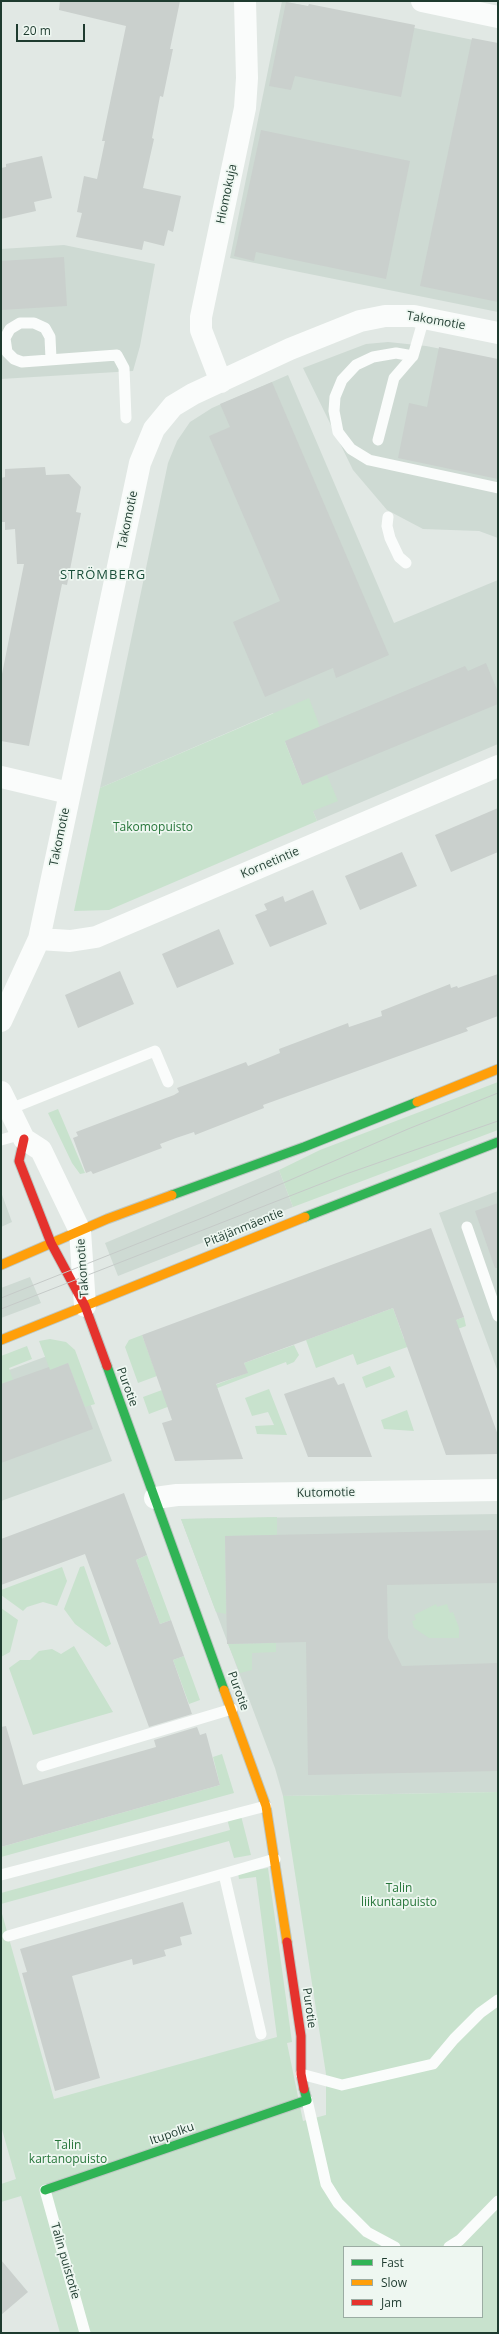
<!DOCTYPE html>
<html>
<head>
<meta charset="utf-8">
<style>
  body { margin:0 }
  #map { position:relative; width:499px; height:2334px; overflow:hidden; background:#e1e8e4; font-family:"Open Sans",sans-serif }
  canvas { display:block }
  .frame { position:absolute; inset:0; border:2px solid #1e3b2f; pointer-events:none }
  .legend { position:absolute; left:343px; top:2246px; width:140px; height:72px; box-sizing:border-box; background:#eef7f1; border:1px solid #9baca3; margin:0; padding:5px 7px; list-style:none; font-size:12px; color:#1e3b2f }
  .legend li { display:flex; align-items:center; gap:8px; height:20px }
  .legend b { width:20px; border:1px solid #9baca3 }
  .scale { position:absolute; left:16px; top:24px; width:69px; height:18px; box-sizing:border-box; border:2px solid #1e3b2f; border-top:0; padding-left:5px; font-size:12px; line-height:14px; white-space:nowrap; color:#1e3b2f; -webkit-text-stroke:3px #eef7f1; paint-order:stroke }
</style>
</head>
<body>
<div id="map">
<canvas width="499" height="2334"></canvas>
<div class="frame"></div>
<ul class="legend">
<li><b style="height:5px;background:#30b455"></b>Fast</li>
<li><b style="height:5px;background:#ff9f0a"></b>Slow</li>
<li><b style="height:5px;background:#e5322d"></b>Jam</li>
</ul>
<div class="scale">20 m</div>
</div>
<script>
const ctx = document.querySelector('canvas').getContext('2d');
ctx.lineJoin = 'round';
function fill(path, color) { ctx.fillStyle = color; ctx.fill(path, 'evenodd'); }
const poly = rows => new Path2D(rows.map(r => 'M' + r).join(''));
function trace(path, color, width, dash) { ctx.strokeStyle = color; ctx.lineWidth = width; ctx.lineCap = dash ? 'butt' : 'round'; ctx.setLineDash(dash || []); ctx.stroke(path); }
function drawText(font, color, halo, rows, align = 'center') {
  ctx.font = font + ' "Open Sans",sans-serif'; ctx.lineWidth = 3.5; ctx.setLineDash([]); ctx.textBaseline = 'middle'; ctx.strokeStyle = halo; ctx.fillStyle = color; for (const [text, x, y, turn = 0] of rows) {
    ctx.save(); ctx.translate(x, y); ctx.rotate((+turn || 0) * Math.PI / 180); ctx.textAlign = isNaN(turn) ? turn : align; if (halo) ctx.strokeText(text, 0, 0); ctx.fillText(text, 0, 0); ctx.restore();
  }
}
fill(poly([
  [282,1,498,45,498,312,230,258],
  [64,245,155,264,140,346,133,371,1,379,1,249],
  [388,342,426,346,498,360,498,538,479,531,423,529,387,510,353,470,303,368,366,344],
  [288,375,394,623,498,580,498,744,317,821,273,713,100,788,168,463,177,441,190,422,212,408],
  [279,1170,293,1207,118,1276,105,1243],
  [498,1191,498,1372,439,1213],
  [1,1192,12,1222,1,1227],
  [30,1277,41,1303,1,1318,1,1288],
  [69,1348,112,1461,1,1501,1,1373],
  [498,1514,498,1792,283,1796,275,1768,181,1519]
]), '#cedad3');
fill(poly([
  [309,698,320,727,285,742,302,785,327,775,338,801,313,811,317,821,109,910,74,911,100,788],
  [498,1082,498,1130,293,1207,279,1170,320,1150],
  [58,1109,85,1173,80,1174,72,1163,48,1113],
  [393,1308,404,1339,464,1317,466,1326,357,1365,353,1354,316,1368,306,1340],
  [142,1335,157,1376,138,1383,125,1347,129,1340],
  [50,1339,66,1342,75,1350,95,1404,85,1407,68,1363,50,1370,39,1341],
  [294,1345,299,1355,294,1362,287,1365,286,1362,149,1414,143,1397,162,1390,191,1394,247,1373,244,1363],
  [27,1346,32,1359,9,1368,13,1380,1,1384,1,1356],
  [390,1366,395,1377,366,1388,362,1377],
  [269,1389,287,1435,257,1434,255,1426,274,1425,268,1412,252,1416,245,1398],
  [407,1410,414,1431,384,1429,381,1420],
  [277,1517,277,1535,225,1536,226,1614,216,1612,181,1519],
  [147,1555,171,1620,160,1624,136,1560],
  [84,1566,111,1644,106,1647,75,1624,64,1609,80,1567],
  [62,1567,67,1581,57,1606,43,1602,27,1607,23,1611,1,1595,1,1590],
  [436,1604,437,1607,447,1604,450,1613,453,1612,459,1628,459,1638,429,1638,414,1628,412,1621,416,1620,414,1615],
  [1,1608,18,1620,10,1652,1,1657],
  [276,1643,276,1652,252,1653,252,1670,240,1673,228,1644],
  [74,1646,113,1712,33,1735,9,1668,20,1660,30,1660,39,1651,52,1649,61,1654],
  [184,1656,200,1700,189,1704,173,1660],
  [222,1754,234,1793,1,1857,1,1847,220,1785,213,1757],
  [498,1792,498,2333,60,2333,21,2196,1,2202,1,2184,16,2179,1,2126,1,1910,54,2099,277,2037,256,1877,239,1879,238,1873,268,1868,292,2042,287,2043,303,2121,326,2115,326,2074,283,1796],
  [344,2247,482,2247,482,2317,344,2317],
  [239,1808,251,1855,234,1858,229,1841,1,1904,1,1893,230,1830,225,1811]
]), '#c8e2cd');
fill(poly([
  [60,1,180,1,170,49,173,49,163,97,160,96,152,138,154,139,143,188,181,196,173,232,168,230,164,246,144,241,142,250,76,237,82,213,77,212,84,176,97,179,105,141,102,141,126,26,59,10],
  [286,2,308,6,309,4,415,25,401,97,295,76,291,90,269,86],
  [472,38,498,43,498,302,420,286],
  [261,130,410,161,386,279,256,252,254,261,234,256],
  [42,156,52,198,34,202,36,211,1,219,1,168,6,167,6,164],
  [64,257,67,306,1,310,1,261],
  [439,347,498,359,498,479,398,458,409,403,427,407],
  [272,382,389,655,336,678,333,668,265,697,233,622,280,601,209,436,230,427,220,404],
  [45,467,46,475,69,474,81,487,76,512,81,513,67,585,62,584,29,746,1,741,1,679,24,564,17,564,15,529,5,530,5,522,1,522,1,478,5,477,5,469],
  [486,663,498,692,498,704,302,785,285,741,465,666,468,671],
  [498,808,498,852,451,872,435,835],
  [402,852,417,886,360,910,345,876],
  [313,890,327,924,270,947,255,915,267,910,264,904,283,896,285,902],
  [219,929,234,964,177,988,162,954],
  [120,971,134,1004,78,1028,65,995],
  [498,974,498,1016,466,1028,468,1031,263,1105,264,1108,195,1135,194,1132,176,1138,160,1144,162,1148,93,1174,91,1171,86,1173,73,1138,78,1136,76,1132,174,1095,179,1092,177,1088,246,1062,248,1066,280,1053,279,1049,348,1023,349,1027,382,1016,381,1011,450,984,451,988,457,986,458,988],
  [498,1203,498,1268,495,1268,475,1211],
  [431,1228,464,1317,456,1320,498,1435,498,1454,446,1455,393,1308,244,1363,248,1373,216,1384,243,1459,175,1461,162,1423,172,1420,142,1335],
  [68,1363,93,1429,1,1463,1,1384,49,1367,50,1370],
  [334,1377,338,1385,344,1383,372,1457,308,1457,284,1394],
  [124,1493,147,1555,136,1560,160,1624,171,1620,184,1656,173,1660,192,1714,149,1727,85,1554,1,1585,1,1539],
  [498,1530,498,1583,387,1585,388,1638,402,1666,498,1663,498,1771,308,1775,306,1642,227,1644,225,1536],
  [6,1726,23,1785,156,1747,154,1740,197,1727,200,1735,206,1733,220,1785,1,1847,1,1727],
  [183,1902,192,1934,180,1937,182,1945,164,1950,166,1956,133,1965,132,1959,72,1976,100,2078,55,2091,22,1973,27,1972,20,1949],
  [1,2260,28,2292,1,2315]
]), '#cad0cd');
const fast = poly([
  [172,1195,304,1147,417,1102],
  [305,1217,498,1142],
  [107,1366,224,1690],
  [45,2190,307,2100,304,2089]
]);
const slow = poly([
  [417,1102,498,1069],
  [1,1265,107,1219,172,1195],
  [1,1340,305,1217],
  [224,1690,266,1806,287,1942]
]);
const jam = poly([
  [24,1139,19,1161,51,1243,85,1306,107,1366],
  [287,1942,301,2036,301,2074,304,2089]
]);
trace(fast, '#bdc7c2', 11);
trace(slow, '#bdc7c2', 11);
trace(jam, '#bdc7c2', 11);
trace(poly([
  [424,318,413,356,396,353,373,357,356,365,342,380,335,397,334,411,338,432,351,449,369,460,498,488],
  [51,359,50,337,45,328,34,323,20,323,10,329,5,338,7,352,14,359,22,362,117,355,124,368,126,418],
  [378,440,394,378,413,356],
  [388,517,387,526,390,538,399,557,406,563],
  [10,1109,155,1051,168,1082],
  [1,1140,22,1134],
  [467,1227,498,1316],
  [42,1766,232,1709],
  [224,1874,261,2034],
  [1,1875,266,1806],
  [8,1936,275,1859],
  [301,2074,342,2085,433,2064,454,2039,480,2013,498,2000],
  [307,2100,326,2184,338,2203,367,2232,395,2247],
  [45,2190,85,2333],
  [449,2247,460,2240,498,2201]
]), '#fafcfb', 11);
trace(poly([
  [422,1,498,17],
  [221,382,201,330,201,317,245,108,247,78,245,1],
  [1,777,69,793],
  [39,939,70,941,96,937,498,766],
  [1,1021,39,939,140,463,154,429,173,406,193,394,290,349,360,321,385,316,414,316,498,333],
  [1,1092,24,1139,41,1150,80,1231,85,1306],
  [155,1498,177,1495,498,1490]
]), '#fafcfb', 22);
trace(fast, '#30b455', 9);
trace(slow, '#ff9f0a', 9);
trace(jam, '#e5322d', 9);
trace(poly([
  [1,1298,207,1216,408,1129,498,1093],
  [1,1309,346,1174,498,1121]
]), '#c5cac8', 1);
drawText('12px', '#1e3b2f', '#eef7f1', [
  ["Hiomokuja",227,194,-78],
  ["Takomotie",436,321,10],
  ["Takomotie",128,520,-78],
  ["Takomotie",60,837,-78],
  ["Kornetintie",270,863,-23],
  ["Pitäjänmäentie",244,1228,-22],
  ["Takomotie",83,1268,-94],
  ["Purotie",127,1387,70],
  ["Kutomotie",326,1493,-1],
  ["Purotie",238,1691,70],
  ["Purotie",309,2008,82],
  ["Itupolku",172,2134,-19],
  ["Talin puistotie",65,2261,74]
]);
drawText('12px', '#267539', '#eef7f1', [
  ["Takomopuisto",153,828],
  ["Talin",399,1889],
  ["liikuntapuisto",399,1903],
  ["Talin",68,2146],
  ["kartanopuisto",68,2160]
]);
ctx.letterSpacing = '1px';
drawText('13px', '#194e39', '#eef7f1', [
  ["STRÖMBERG",103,575]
]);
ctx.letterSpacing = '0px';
</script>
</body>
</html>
